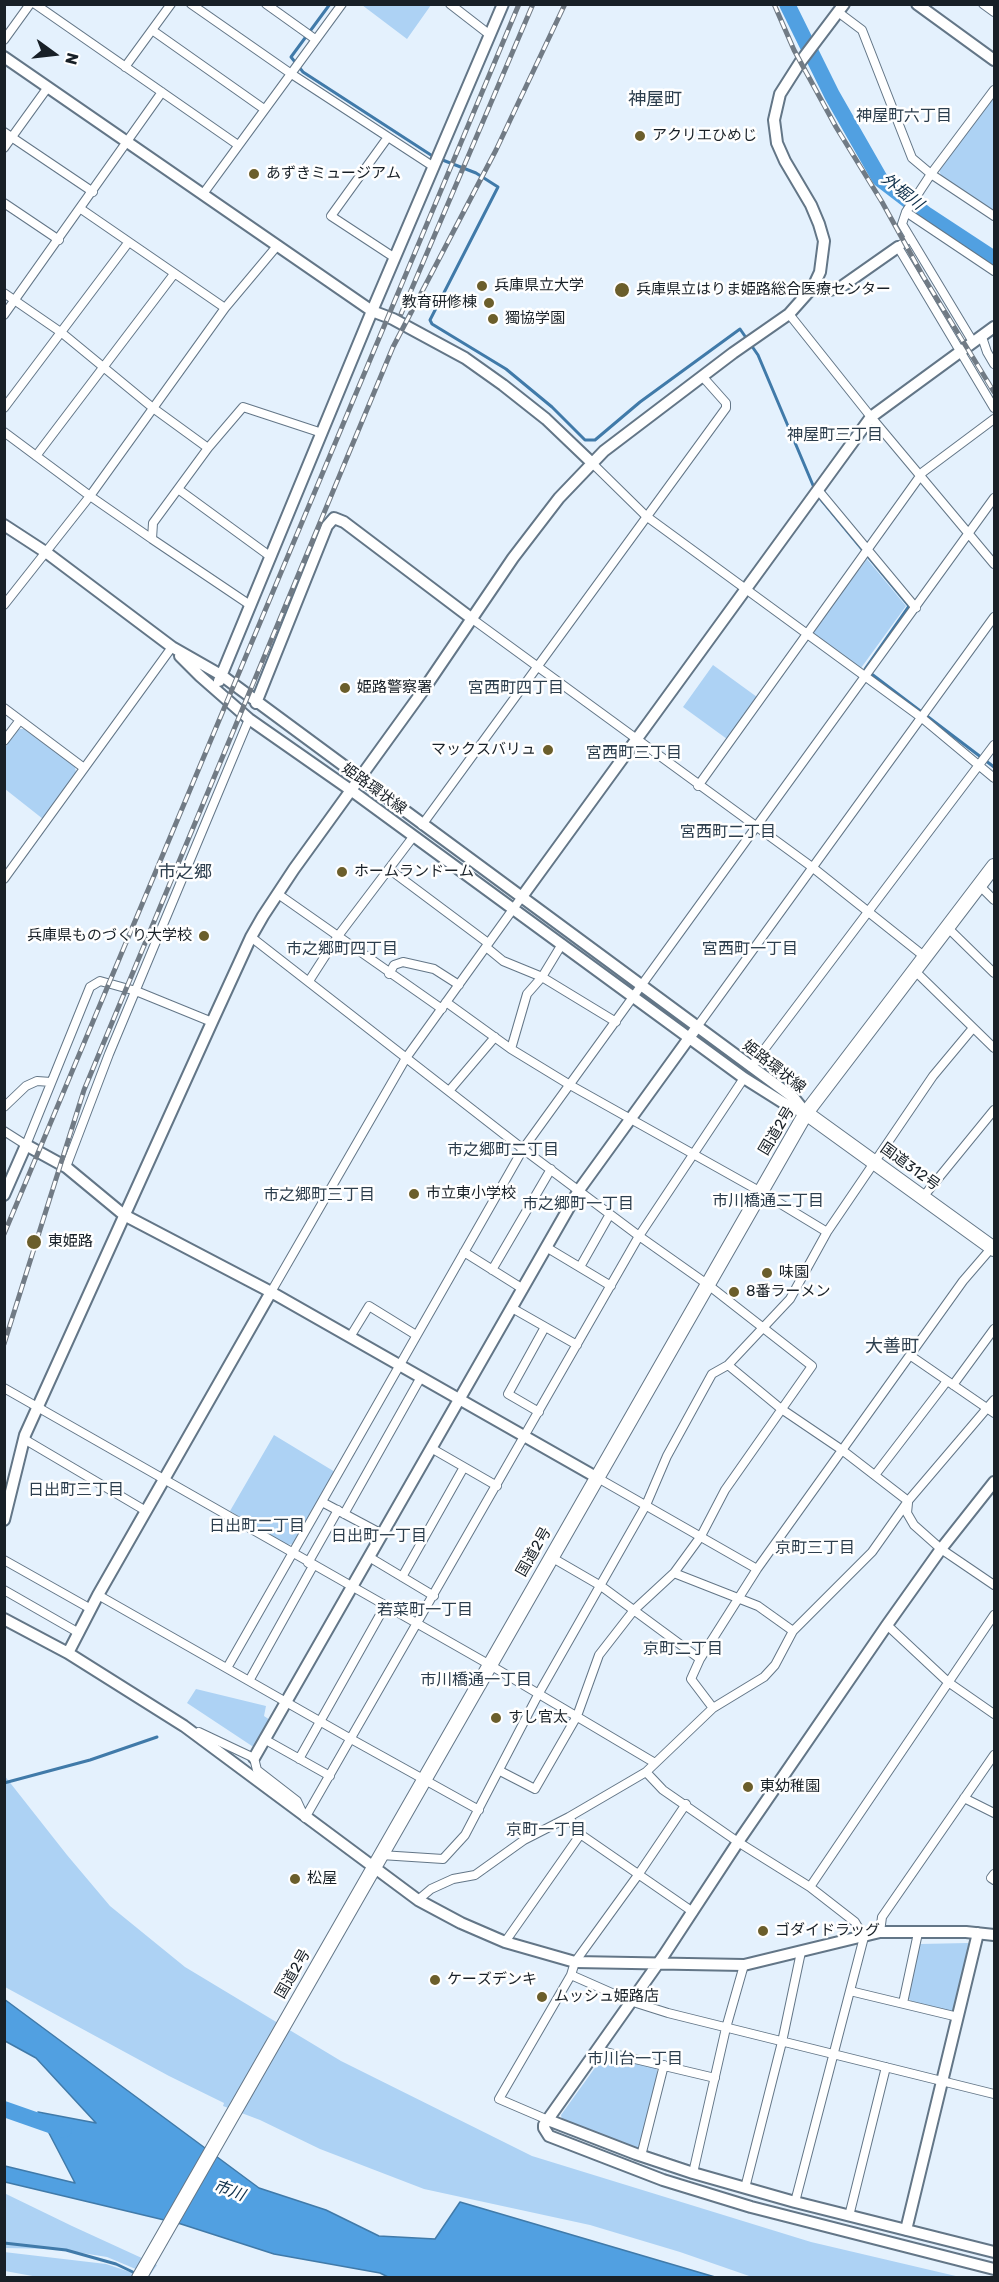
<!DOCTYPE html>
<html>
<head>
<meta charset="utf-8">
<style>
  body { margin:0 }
  #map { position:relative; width:999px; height:2282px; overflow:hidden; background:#e4f1fd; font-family:Rubik,sans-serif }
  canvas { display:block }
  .frame { position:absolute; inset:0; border:6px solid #182027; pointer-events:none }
  .north { position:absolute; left:24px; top:24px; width:60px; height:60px; -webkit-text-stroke:4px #fff; paint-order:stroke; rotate:105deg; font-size:16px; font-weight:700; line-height:24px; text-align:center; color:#182027 }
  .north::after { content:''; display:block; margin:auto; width:21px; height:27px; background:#182027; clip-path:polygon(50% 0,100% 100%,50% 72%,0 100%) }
</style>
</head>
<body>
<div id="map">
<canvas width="999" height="2282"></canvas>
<div class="frame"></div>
<div class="north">N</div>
</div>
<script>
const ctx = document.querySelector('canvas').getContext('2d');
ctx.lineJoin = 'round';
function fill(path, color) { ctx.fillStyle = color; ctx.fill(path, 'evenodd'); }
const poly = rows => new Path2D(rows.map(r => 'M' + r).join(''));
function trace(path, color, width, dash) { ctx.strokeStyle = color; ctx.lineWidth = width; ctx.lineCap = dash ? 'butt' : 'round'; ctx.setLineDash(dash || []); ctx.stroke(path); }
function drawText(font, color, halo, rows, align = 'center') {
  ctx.font = font + ' Rubik,"Noto Sans JP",sans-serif'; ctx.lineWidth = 5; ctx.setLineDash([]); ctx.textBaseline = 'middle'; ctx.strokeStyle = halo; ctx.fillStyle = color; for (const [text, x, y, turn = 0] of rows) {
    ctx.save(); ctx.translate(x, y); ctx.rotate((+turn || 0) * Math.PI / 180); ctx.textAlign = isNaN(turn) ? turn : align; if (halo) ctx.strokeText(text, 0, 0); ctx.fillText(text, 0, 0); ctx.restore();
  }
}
fill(poly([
  [362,5,431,5,407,39],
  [994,96,994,212,941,176,939,169],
  [867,559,906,606,861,668,812,632],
  [713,665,757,697,727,739,683,707],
  [18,729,24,729,75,766,76,773,43,819,5,789,5,748],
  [274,1435,335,1472,293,1544,287,1545,230,1511],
  [196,1689,266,1706,264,1716,270,1720,255,1748,187,1703],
  [4,1775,67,1855,110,1906,185,1967,341,2061,532,2156,811,2242,960,2277,752,2277,680,2252,590,2225,424,2189,320,2149,260,2120,223,2106,224,2103,169,2076,5,1987],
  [968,1943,971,1946,955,2009,950,2012,911,2001,907,1997,920,1944],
  [606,2057,656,2068,658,2073,640,2148,633,2149,562,2120,561,2115,602,2058],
  [4,2193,72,2226,157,2265,150,2275,107,2257,57,2249,5,2248],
  [4,2252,106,2264,145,2277,38,2277,5,2271]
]), '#add2f4');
const water = poly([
  [4,1999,259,2188,326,2210,379,2236,435,2239,460,2202,715,2277,388,2277,380,2273,274,2254,181,2224,5,2182,5,2166,75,2183,38,2112,96,2123,36,2058,5,2041,4,1999]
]);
fill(water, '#51a0e1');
trace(water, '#407aa9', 1.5);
trace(poly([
  [330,4,291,57,303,72,434,157],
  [440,159,476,173,498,187,430,320,432,324,506,369,552,407,585,440,595,440,640,402,740,329,758,355,815,490],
  [818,496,909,606,865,669,994,767],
  [4,1783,90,1760,157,1737],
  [4,2243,66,2250,116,2264,137,2274]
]), '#407aa9', 3);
trace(poly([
  [787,4,832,95,880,179,927,215,994,259],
  [4,2109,64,2130]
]), '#51a0e1', 16);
const street = poly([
  [35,4,238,145],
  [191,4,290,73,434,167],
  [266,4,315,39],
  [450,4,490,35],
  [983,4,994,12],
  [838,12,862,30,912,158,931,174,994,216],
  [152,30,264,109],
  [4,40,30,4],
  [125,67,171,4],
  [4,132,93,192],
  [388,137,331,216,395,258],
  [4,148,48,87],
  [203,194,342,4],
  [4,203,59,240],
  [81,209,225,308],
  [906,212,994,271],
  [910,238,898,247,994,408],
  [4,293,62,333,153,408,208,448,243,407,322,433],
  [789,314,871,417,994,564],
  [4,315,162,92],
  [982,337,987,352,994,364],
  [973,342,902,224,906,212,931,174,994,90],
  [4,408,128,243],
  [4,432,90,496,152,539],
  [208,448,153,523,152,539,250,605],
  [36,456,174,274],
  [591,462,646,516,922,718,994,778],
  [178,489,271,557],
  [818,490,916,608],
  [4,605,90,496,225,308,277,246],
  [471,618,812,867,925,957],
  [4,708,84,768],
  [4,741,20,720],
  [698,786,923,472,994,419],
  [422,825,726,408,726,403,702,376],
  [389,869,488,943],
  [4,879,172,647],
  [980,886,994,900],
  [278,894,442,1009],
  [948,928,994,973],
  [251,937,523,1149,639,1236,707,1284,812,1366,725,1490,701,1536,674,1573,634,1610,599,1655,577,1716,535,1789,500,1771],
  [486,947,503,961,542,977,616,1022],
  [915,971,994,1048],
  [389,974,394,965,403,962,434,969,459,985],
  [309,981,338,936,413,837],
  [446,1002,511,1049,570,1085,761,1192,827,1232],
  [697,1027,994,617],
  [511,1049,527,994,542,977,562,944],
  [751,1067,994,745],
  [449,1091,495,1037],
  [4,1107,26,1086,37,1081,51,1082],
  [4,1131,26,1145,90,987,100,981,136,991,212,1022],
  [66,1167,109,1054,249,719],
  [923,1197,994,1110],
  [546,1247,611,1286],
  [464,1252,523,1289],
  [580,1267,610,1214],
  [492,1270,551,1169],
  [271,1292,406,1058,521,898],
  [512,1308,577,1345],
  [350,1337,369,1306,416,1335],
  [911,1356,994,1413],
  [728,1365,780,1408,842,1450,908,1501],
  [953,1385,994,1329],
  [4,1388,490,1665,655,1763],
  [539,1412,508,1394,545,1327],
  [24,1439,146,1511],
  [431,1448,497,1486],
  [875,1475,947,1381],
  [596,1477,757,1569],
  [322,1502,382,1534],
  [908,1503,907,1513,914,1525,941,1549,994,1585],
  [344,1514,421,1377],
  [369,1557,434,1596],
  [551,1557,601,1586,700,1659],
  [4,1560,91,1609],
  [308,1563,338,1510],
  [674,1573,758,1606,793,1631],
  [402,1577,464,1467],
  [4,1590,79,1633],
  [98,1595,351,1739,479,1810],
  [887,1625,948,1682,994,1714],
  [227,1668,523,1149,994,498],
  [249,1681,313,1566],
  [713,1708,691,1679,700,1659,757,1569,963,1281,994,1245],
  [199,1732,254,1758,257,1770,297,1801,303,1814],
  [264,1739,330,1776],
  [299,1759,385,1606],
  [646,1772,663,1790,738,1842,810,1887,855,1922,864,1937,795,2202],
  [964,1798,994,1813],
  [569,1817,580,1835,583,1836,693,1912],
  [305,1818,639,1236,744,1078],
  [381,1855,443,1859,465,1835,539,1693,646,1505,667,1456,712,1374,728,1365,790,1299,827,1232,933,1076,973,1028],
  [994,1874,991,1878,994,1880],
  [810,1887,994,1615],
  [418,1900,431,1889,453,1879,475,1875,524,1840,569,1817,646,1772,713,1708,764,1677,775,1665,793,1631,872,1552,908,1501,994,1400],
  [880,1932,882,1917,994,1755],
  [505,1942,580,1835],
  [571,1975,630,2001,668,2013,994,2094],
  [850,1991,958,2017],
  [903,2003,918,1933],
  [597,2050,715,2078],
  [548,2120,499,2099,571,1975,575,1962,638,1875,686,1804],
  [641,2156,664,2065],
  [693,2173,726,2028,744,1965],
  [745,2188,782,2042,801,1952],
  [849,2216,886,2067]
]);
const secondary = poly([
  [917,4,994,60],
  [4,57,372,311,393,319,465,358,503,385,546,419,591,462],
  [813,287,830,290,841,287,898,247],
  [4,525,47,553,172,647,221,675,794,1098,806,1113],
  [180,656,200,676,249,719,352,791,744,1078,790,1107,806,1113],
  [219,681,372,311,503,4],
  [256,703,327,526,334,518,344,522,471,618],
  [521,898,871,417,994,327],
  [4,1195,26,1145,66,1167,124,1215,271,1292,596,1477],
  [994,1482,941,1549,887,1625,738,1842,664,1955,544,2125,544,2128,549,2136,663,2180,751,2207,994,2269],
  [4,1520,25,1435,212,1022,251,937,263,916,294,869,422,692,513,558,559,498,604,451,733,353,789,314,813,287,820,272,824,241,819,224,811,205,785,161,777,143,774,120,780,94,801,61,844,4],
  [4,1619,68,1653,184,1726,418,1900,461,1923,505,1942,575,1962,744,1965,880,1932,966,1932,994,1935],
  [68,1653,98,1595,271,1292],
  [254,1758,579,1190,697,1027],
  [548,2120,636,2154,693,2173,795,2202,994,2252],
  [906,2230,978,1933]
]);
const highway = poly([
  [806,1113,994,1249],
  [139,2278,806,1113,994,866]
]);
trace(street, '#637687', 10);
trace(secondary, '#637687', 14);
trace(highway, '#637687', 16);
trace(street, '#fff', 8);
trace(secondary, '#fff', 10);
trace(highway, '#fff', 14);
const rail = poly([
  [774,4,794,50,836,127,882,202,923,276,994,392],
  [401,314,533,4],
  [4,1234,519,4],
  [4,1344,84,1090,393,347,496,150,565,4]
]);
trace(rail, '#717b85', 5);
trace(rail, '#fff', 3, [9]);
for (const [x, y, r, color] of [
  [640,136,6,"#6b5e2b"],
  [254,174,6,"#6b5e2b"],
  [482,286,6,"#6b5e2b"],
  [622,290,8,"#6b5e2b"],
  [489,303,6,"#6b5e2b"],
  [493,319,6,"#6b5e2b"],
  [345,688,6,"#6b5e2b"],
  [548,750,6,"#6b5e2b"],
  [342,872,6,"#6b5e2b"],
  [204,936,6,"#6b5e2b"],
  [414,1194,6,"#6b5e2b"],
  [34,1242,8,"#6b5e2b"],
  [767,1273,6,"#6b5e2b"],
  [734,1292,6,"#6b5e2b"],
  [496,1718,6,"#6b5e2b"],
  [748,1787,6,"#6b5e2b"],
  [295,1879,6,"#6b5e2b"],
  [763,1931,6,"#6b5e2b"],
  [435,1980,6,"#6b5e2b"],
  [542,1997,6,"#6b5e2b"]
]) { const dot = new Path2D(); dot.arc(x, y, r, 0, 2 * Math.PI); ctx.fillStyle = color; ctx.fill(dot); trace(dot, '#fff', 2); }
drawText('15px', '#182027', '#fff', [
  ["アクリエひめじ",652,136],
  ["あずきミュージアム",266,174],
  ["兵庫県立大学",494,286],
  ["兵庫県立はりま姫路総合医療センター",636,290],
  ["教育研修棟",477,303,"right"],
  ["獨協学園",505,319],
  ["姫路警察署",357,688],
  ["マックスバリュ",536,750,"right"],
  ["ホームランドーム",354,872],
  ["兵庫県ものづくり大学校",192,936,"right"],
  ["市立東小学校",426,1194],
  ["東姫路",48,1242],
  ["味園",779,1273],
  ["8番ラーメン",746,1292],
  ["すし官太",508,1718],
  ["東幼稚園",760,1787],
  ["松屋",307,1879],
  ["ゴダイドラッグ",775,1931],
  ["ケーズデンキ",447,1980],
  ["ムッシュ姫路店",554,1997]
], 'left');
drawText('15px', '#182027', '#fff', [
  ["姫路環状線",374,789,36],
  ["姫路環状線",774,1067,38],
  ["国道2号",777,1131,-59],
  ["国道312号",910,1167,36],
  ["国道2号",534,1552,-60],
  ["国道2号",293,1974,-60]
]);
drawText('16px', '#2c3e4d', '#fff', [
  ["神屋町六丁目",904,116],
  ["神屋町三丁目",835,435],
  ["宮西町四丁目",516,688],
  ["宮西町三丁目",634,753],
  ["宮西町二丁目",728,832],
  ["市之郷町四丁目",342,949],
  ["宮西町一丁目",750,949],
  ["市之郷町二丁目",503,1150],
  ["市之郷町三丁目",319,1195],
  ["市川橋通二丁目",768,1201],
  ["市之郷町一丁目",578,1204],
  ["日出町三丁目",76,1490],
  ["日出町二丁目",257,1526],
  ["日出町一丁目",379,1536],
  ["京町三丁目",815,1548],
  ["若菜町一丁目",425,1610],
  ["京町二丁目",683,1649],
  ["市川橋通一丁目",476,1680],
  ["京町一丁目",546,1830],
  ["市川台一丁目",635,2059]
]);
drawText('italic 16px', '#0c2e49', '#fff', [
  ["外堀川",902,192,38],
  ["市川",229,2191,20]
]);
drawText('18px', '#2c3e4d', '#fff', [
  ["神屋町",655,100],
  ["市之郷",185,873],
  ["大善町",892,1347]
]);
</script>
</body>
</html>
